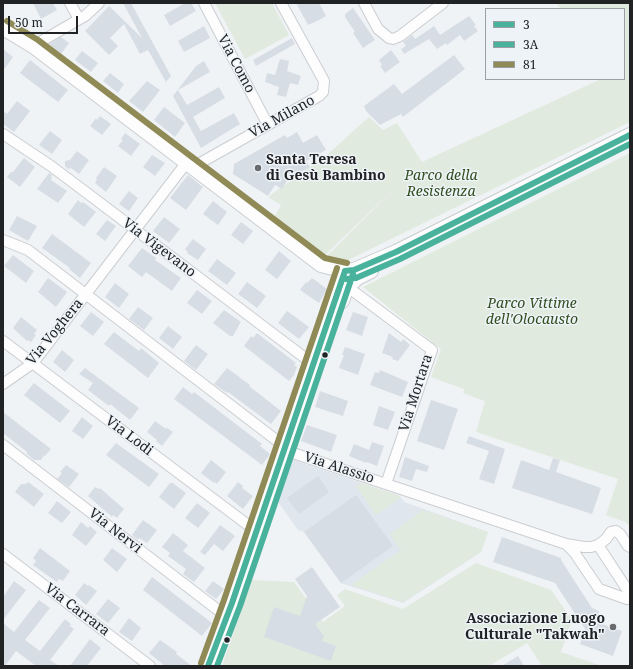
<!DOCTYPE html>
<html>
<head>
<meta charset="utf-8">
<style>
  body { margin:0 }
  #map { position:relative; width:633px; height:669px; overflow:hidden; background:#f0f3f6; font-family:"Noto Serif",serif }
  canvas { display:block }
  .frame { position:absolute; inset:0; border:4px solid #202224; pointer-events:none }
  .legend { position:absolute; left:485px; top:8px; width:140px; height:72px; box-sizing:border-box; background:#eef3f8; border:1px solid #9c9fa3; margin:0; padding:5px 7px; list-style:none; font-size:12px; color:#202224 }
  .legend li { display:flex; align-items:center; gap:8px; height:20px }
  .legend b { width:20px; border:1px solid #9c9fa3 }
  .scale { position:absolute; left:8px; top:16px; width:70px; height:18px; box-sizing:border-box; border:2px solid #202224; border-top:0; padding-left:5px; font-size:12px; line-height:14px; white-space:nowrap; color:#202224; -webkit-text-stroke:3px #eef3f8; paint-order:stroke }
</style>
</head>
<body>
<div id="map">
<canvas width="633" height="669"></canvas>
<div class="frame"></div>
<ul class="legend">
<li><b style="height:5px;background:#48b29c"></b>3</li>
<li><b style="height:5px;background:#48b29c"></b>3A</li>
<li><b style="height:5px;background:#908b56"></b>81</li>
</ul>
<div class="scale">50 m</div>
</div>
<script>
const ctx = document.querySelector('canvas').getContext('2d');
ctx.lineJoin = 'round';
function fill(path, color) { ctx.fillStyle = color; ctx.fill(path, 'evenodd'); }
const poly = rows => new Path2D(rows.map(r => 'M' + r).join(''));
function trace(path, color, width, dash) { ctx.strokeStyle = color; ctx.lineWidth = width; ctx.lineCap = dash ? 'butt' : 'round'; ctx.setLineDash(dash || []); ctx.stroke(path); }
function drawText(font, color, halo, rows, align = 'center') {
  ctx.font = font + ' "Noto Serif",serif'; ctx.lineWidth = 3; ctx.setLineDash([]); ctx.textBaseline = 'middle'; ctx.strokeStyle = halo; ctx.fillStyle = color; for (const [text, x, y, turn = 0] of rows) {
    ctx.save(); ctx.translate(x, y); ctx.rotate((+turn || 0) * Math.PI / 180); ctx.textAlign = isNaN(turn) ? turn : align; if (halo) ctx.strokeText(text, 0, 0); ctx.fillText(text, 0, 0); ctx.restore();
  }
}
fill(poly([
  [294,460,400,496,404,502,488,532,481,552,403,603,341,583,304,532,298,530,278,502,292,461]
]), '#dfe6ed');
fill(poly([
  [215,3,272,3,289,35,245,59],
  [556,3,630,3,630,122,344,262,326,257,398,185,321,259,297,240,274,218,281,205,268,197,329,153,369,117,383,130,397,123,422,162,601,79,624,79,624,9,561,9],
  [630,153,630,526,625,522,606,515,618,479,476,432,485,401,463,393,464,389,431,377,441,349,363,287],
  [361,483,400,496,400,498,376,515,356,486],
  [423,510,488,532,481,552,403,602,351,585,401,550,390,534],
  [476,563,551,590,572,620,561,652,602,666,542,666,527,643,489,666,222,666,252,580,294,582,323,622,345,606,337,595,345,589,403,609]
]), '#e0eade');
fill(poly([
  [33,3,53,3,57,10,41,19],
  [123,3,131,3,171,76,166,82,148,50,140,54,124,24,110,38,118,46,109,55,85,31,109,6,142,38],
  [185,3,191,3,196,11,170,26,164,15],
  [296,3,319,3,326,16,317,21,308,25],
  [353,8,375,40,363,48,353,33,355,32,345,17,345,14],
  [469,16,476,25,474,26,478,31,464,41,460,35,447,45,446,43,437,49,429,39,404,54,401,49,406,46,403,42,412,35,415,39,434,26,440,35],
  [204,26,210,38,184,52,178,41],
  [61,37,69,43,61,54,49,44],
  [292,38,295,44,256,66,253,60],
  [3,49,13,57,3,71],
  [391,50,400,62,385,73,380,66,382,65,379,60],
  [82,51,98,63,91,72,75,60],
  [454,55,465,69,403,117,401,114,380,125,366,111,364,106,394,84,402,94],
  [280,59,289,61,287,71,301,76,298,85,290,83,286,97,277,95,279,87,265,82,267,73,275,75],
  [30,60,68,90,58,102,20,73],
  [204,61,210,72,178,90,187,105,219,87,225,98,193,117,201,131,234,113,240,124,201,148,173,96,196,66],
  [110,73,124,84,118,93,103,81],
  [147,81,160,90,143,112,129,101],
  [17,101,30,111,14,132,3,124,3,111,7,114],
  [164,107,185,123,175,137,154,120],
  [100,116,111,124,102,135,90,126,96,118,97,120],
  [50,131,62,140,52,154,39,145],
  [297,132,303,143,317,135,326,150,306,161,310,167,288,179,282,189,275,185,268,196,233,174,234,164,285,135,287,138],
  [125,133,140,144,131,156,118,146,123,140,121,139],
  [77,151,89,160,79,174,71,168,68,169,65,166,65,161,70,160],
  [152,155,165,163,155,176,143,167],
  [24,158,35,167,20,187,7,177,11,172,13,172],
  [104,167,117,176,106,192,95,183,97,180,96,178],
  [49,173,52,175,51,180,67,191,58,203,37,189],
  [188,175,203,187,186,210,170,198],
  [129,191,138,198,129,211,119,204],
  [78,200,81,203,83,202,96,212,84,227,68,214],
  [213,201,227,212,218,225,203,214],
  [17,216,37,226,28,241,9,230],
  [164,217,180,229,169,243,153,231],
  [107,220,116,226,105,241,96,234],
  [241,222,253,231,243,244,231,235],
  [52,234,91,263,80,278,69,269,70,268,42,248],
  [193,239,206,249,198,260,187,253,188,252,185,249],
  [142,248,156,258,155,260,181,278,172,291,146,272,142,277,128,266],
  [279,251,291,261,277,279,265,270],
  [13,255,34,271,26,283,4,266],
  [217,259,236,273,227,285,208,271],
  [48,278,67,292,56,307,38,292],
  [312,278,327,289,319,303,300,290,306,282,307,283],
  [247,282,266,296,257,308,238,294],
  [115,283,129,294,119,308,105,297],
  [197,290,212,301,202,314,187,303],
  [138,307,153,318,144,330,129,319],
  [224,310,241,322,233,336,230,336,213,323],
  [287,311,309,327,299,339,278,323],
  [91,312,104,322,93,336,80,326],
  [353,312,368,317,362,336,346,330],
  [21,317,37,330,34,334,36,335,31,342,28,340,27,341,13,328],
  [168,326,182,337,173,349,159,338],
  [114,332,139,351,141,348,159,363,148,378,104,344],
  [257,333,296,363,294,365,297,367,294,375,289,381,244,346,251,336,253,338],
  [389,333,401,342,403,339,410,345,398,361,392,359,393,357,382,353],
  [196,345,208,354,196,370,184,361],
  [345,347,365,354,358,375,339,368,344,355,342,355],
  [62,350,74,360,65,372,53,362],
  [85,368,139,408,130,420,110,404,109,406,88,390,93,383,79,374],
  [227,368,250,385,249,386,281,411,271,424,228,392,227,393,214,384],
  [380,370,408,382,402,397,370,385,375,372,379,373],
  [34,383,70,411,60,423,24,395],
  [183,387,192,394,194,392,262,444,260,446,270,454,262,465,174,399],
  [320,391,348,401,343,416,315,407],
  [431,400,458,409,444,450,417,441],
  [379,406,395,412,388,430,373,425],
  [3,412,51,449,45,456,44,455,41,460,34,460,26,453,27,452,3,433],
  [82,417,93,426,83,439,72,431],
  [155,421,166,429,167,428,173,432,162,446,156,441,157,440,147,432],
  [307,425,337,435,331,452,301,441],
  [469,436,505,449,494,484,479,479,489,451,466,443],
  [372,442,384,446,377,466,367,462,366,463,349,456,354,444,369,450],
  [116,443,159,474,149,487,106,455],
  [405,457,429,466,427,472,416,469,412,481,399,477],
  [553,458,560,460,556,472,601,488,592,514,512,488,521,460,549,470],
  [211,460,226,472,217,484,215,482,214,483,201,473],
  [66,465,79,474,69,487,57,479,62,473,60,472],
  [318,476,329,492,299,514,287,498],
  [28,482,44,494,34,507,15,492,21,484,26,484],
  [238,482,243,486,242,488,253,496,243,509,227,496],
  [170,483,173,483,186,493,174,509,159,497],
  [95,487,99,489,100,488,124,509,117,518,113,515,112,517,88,496],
  [356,495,393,546,341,583,304,532],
  [57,501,71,512,62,523,48,513],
  [197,503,210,513,198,528,185,518],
  [143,520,157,530,147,543,139,538,138,540,132,535],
  [81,522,88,528,90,526,97,532,86,546,72,535],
  [220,525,235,536,223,551,214,544,205,555,200,552],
  [173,533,188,545,183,551,205,568,194,582,183,574,186,569,168,556,170,553,162,547],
  [502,537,561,558,561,560,592,608,599,611,596,622,622,631,613,656,580,644,585,629,555,583,493,562],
  [40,548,70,571,63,581,59,579,57,582,33,565,36,561,33,558],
  [112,548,127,559,117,572,103,560],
  [312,567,340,607,315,624,324,636,322,641,336,646,331,661,264,637,274,607,300,616,307,596,295,579],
  [152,577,212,623,202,636,143,590],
  [14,581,26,590,3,620,3,597],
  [213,581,224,589,216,599,205,591],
  [84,583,88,586,89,585,97,591,86,605,75,595],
  [108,599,120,608,108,623,96,614],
  [39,600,50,608,25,640,40,651,65,619,71,624,70,626,74,629,50,660,59,666,36,666,16,651,5,666,3,666,3,623,14,632],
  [129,618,141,628,132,641,119,632],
  [90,639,101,648,87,666,70,666],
  [160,640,177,652,176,654,192,666,165,666,149,653],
  [518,656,524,666,502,666]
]), '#d7dde5');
const street = poly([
  [70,3,79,19],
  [204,3,268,125],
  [364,3,378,29,389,38,393,39,400,36,443,3],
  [33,46,85,16,99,3],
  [3,134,51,166,83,190,313,364],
  [193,167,319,96,323,92,324,81,281,3],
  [3,240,28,250,280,443,284,450,566,544,584,547,591,547,598,545,606,539,611,532,616,531,620,534,628,546,630,547],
  [353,291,432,350,386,484],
  [3,341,256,531],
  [3,384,33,363,187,162],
  [3,445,227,617],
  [566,544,574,552,599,589,627,599,630,599],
  [598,545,630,594],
  [3,554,150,666]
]);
const secondary = poly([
  [3,28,33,46,321,265,345,271,354,270,396,252,630,135],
  [342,301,346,289,357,278,371,271],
  [208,666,232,603,345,271]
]);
trace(street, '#cbcdd0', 12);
trace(secondary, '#cbcdd0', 16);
trace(street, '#fdfdfe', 10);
trace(secondary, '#fdfdfe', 14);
trace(poly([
  [345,271,354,270,396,252,630,135],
  [208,666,232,603,345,271]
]), '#48b29c', 6);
trace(poly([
  [346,279,356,278,400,259,630,144],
  [217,666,240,606,353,274]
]), '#48b29c', 6);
trace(poly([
  [7,21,38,40,325,258,347,263],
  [201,663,224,600,337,268]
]), '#908b56', 6);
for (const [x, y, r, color] of [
  [258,168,4,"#696b6e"],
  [325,355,3.5,"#202224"],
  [613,627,4,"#696b6e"],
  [227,640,3.5,"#202224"]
]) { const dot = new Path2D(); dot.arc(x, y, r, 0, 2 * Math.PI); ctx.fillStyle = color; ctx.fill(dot); trace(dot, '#eef3f8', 1.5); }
drawText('14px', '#202224', '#eef3f8', [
  ["Via Como",236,64,62],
  ["Via Milano",282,117,-29],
  ["Via Vigevano",159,248,37],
  ["Via Voghera",55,332,-51],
  ["Via Mortara",416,393,-72],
  ["Via Lodi",129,436,37],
  ["Via Alassio",339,468,18],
  ["Via Nervi",115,531,38],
  ["Via Carrara",77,610,37]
]);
drawText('bold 14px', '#202224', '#eef3f8', [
  ["Santa Teresa",266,160],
  ["di Gesù Bambino",266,176],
  ["Associazione Luogo",605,619,"right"],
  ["Culturale \"Takwah\"",605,635,"right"]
], 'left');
drawText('italic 14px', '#304e1e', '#eef3f8', [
  ["Parco della",441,176],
  ["Resistenza",441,192],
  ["Parco Vittime",532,304],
  ["dell'Olocausto",532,320]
]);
</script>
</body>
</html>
